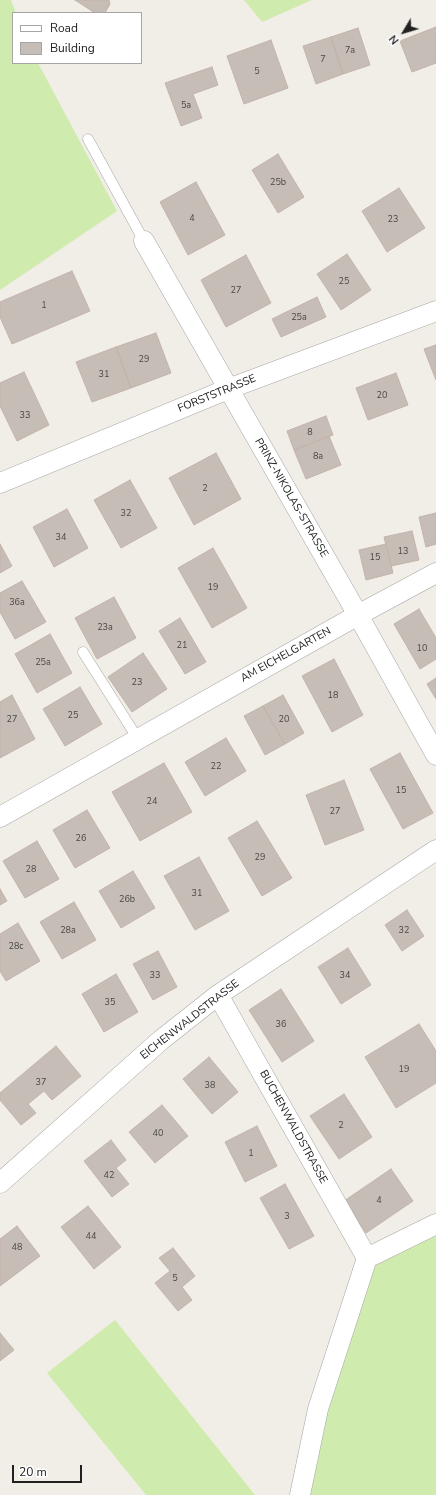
<!DOCTYPE html>
<html>
<head>
<meta charset="utf-8">
<style>
  body { margin:0 }
  #map { position:relative; width:436px; height:1495px; overflow:hidden; background:#f1ede7; font-family:"Nunito Sans",sans-serif }
  canvas { display:block }
  .legend { position:absolute; left:12px; top:12px; width:130px; height:52px; box-sizing:border-box; background:#fff; border:1px solid #a6a6a6; margin:0; padding:5px 7px; list-style:none; font-size:12px; color:#212121 }
  .legend li { display:flex; align-items:center; gap:8px; height:20px }
  .legend b { width:20px; border:1px solid #a6a6a6 }
  .north { position:absolute; left:384px; top:12px; width:40px; height:40px; -webkit-text-stroke:3px #fff; paint-order:stroke; rotate:232deg; font-size:11px; font-weight:700; line-height:16px; text-align:center; color:#212121 }
  .north::after { content:''; display:block; margin:auto; width:14px; height:18px; background:#212121; clip-path:polygon(50% 0,100% 100%,50% 72%,0 100%) }
  .scale { position:absolute; left:12px; top:1465px; width:70px; height:18px; box-sizing:border-box; border:2px solid #212121; border-top:0; padding-left:5px; font-size:12px; line-height:14px; white-space:nowrap; color:#212121; -webkit-text-stroke:3px #fff; paint-order:stroke }
</style>
</head>
<body>
<div id="map">
<canvas width="436" height="1495"></canvas>
<ul class="legend">
<li><b style="height:5px;background:#fff"></b>Road</li>
<li><b style="height:11px;background:#c6bdb6"></b>Building</li>
</ul>
<div class="north">N</div>
<div class="scale">20 m</div>
</div>
<script>
const ctx = document.querySelector('canvas').getContext('2d');
ctx.lineJoin = 'round';
function fill(path, color) { ctx.fillStyle = color; ctx.fill(path, 'evenodd'); }
const poly = rows => new Path2D(rows.map(r => 'M' + r).join(''));
function trace(path, color, width, dash) { ctx.strokeStyle = color; ctx.lineWidth = width; ctx.lineCap = dash ? 'butt' : 'round'; ctx.setLineDash(dash || []); ctx.stroke(path); }
function drawText(font, color, halo, rows, align = 'center') {
  ctx.font = font + ' "Nunito Sans",sans-serif'; ctx.lineWidth = 3; ctx.setLineDash([]); ctx.textBaseline = 'middle'; ctx.strokeStyle = halo; ctx.fillStyle = color; for (const [text, x, y, turn = 0] of rows) {
    ctx.save(); ctx.translate(x, y); ctx.rotate((+turn || 0) * Math.PI / 180); ctx.textAlign = isNaN(turn) ? turn : align; if (halo) ctx.strokeText(text, 0, 0); ctx.fillText(text, 0, 0); ctx.restore();
  }
}
fill(poly([
  [0,0,11,0,16,13,13,13,13,63,38,63,117,211,0,290],
  [244,0,312,0,262,22],
  [436,1233,436,1495,307,1495,326,1406,377,1261],
  [115,1320,255,1495,146,1495,47,1373]
]), '#cfebae');
const building = poly([
  [75,0,109,0,110,4,105,13,95,13,75,0],
  [436,27,436,63,412,72,400,41,436,27],
  [358,28,370,65,343,74,331,37,358,28],
  [331,37,343,74,316,84,303,46,331,37],
  [271,40,288,88,244,104,227,56,271,40],
  [212,67,218,85,193,94,202,118,181,126,165,83,212,67],
  [278,154,304,197,278,213,252,170,278,154],
  [196,182,225,235,188,255,160,202,196,182],
  [399,188,425,228,387,252,362,211,399,188],
  [347,254,371,290,341,310,317,274,347,254],
  [246,255,271,303,226,327,201,280,246,255],
  [72,271,90,311,12,344,0,317,0,302,72,271],
  [317,297,326,317,281,337,272,319,317,297],
  [156,333,171,373,131,388,116,347,156,333],
  [436,345,436,380,424,349,436,345],
  [116,347,131,388,92,402,76,362,116,347],
  [24,372,49,425,17,441,0,406,0,383,24,372],
  [396,373,408,405,368,420,356,388,396,373],
  [326,416,333,435,294,450,287,431,326,416],
  [329,436,341,465,306,479,294,450,329,436],
  [216,453,241,499,194,525,169,478,216,453],
  [130,480,157,528,121,548,94,500,130,480],
  [67,509,88,548,54,567,33,527,67,509],
  [436,513,436,544,426,547,419,517,436,513],
  [412,531,419,560,391,566,384,537,412,531],
  [0,544,12,566,0,573,0,544],
  [386,544,393,573,366,580,359,550,386,544],
  [213,548,247,608,212,628,178,568,213,548],
  [22,581,46,622,15,639,0,612,0,593,22,581],
  [114,597,136,638,97,659,75,618,114,597],
  [419,609,436,638,436,659,420,669,394,624,419,609],
  [180,618,206,662,185,674,159,631,180,618],
  [50,634,72,673,37,693,15,654,50,634],
  [143,653,167,689,132,712,108,677,143,653],
  [334,659,363,715,332,732,302,676,334,659],
  [436,678,436,699,427,684,436,678],
  [80,687,102,724,65,746,43,709,80,687],
  [12,695,35,739,0,758,0,702,12,695],
  [283,695,304,733,285,744,263,706,283,695],
  [263,706,285,744,265,755,244,716,263,706],
  [226,738,246,771,205,796,185,762,226,738],
  [400,753,433,813,403,829,370,769,400,753],
  [164,763,192,812,140,841,112,792,164,763],
  [344,780,364,830,325,845,306,795,344,780],
  [87,810,110,848,75,868,53,830,87,810],
  [257,821,292,878,262,896,228,838,257,821],
  [37,841,59,879,25,898,3,861,37,841],
  [199,857,229,911,195,930,164,876,199,857],
  [133,871,155,908,121,928,99,891,133,871],
  [0,889,7,901,0,905,0,889],
  [74,902,96,940,62,959,40,922,74,902],
  [407,910,424,936,402,951,385,925,407,910],
  [18,923,40,961,6,981,0,971,0,934,18,923],
  [348,948,371,985,341,1004,318,967,348,948],
  [158,951,177,987,153,1000,133,964,158,951],
  [116,974,138,1012,104,1032,82,994,116,974],
  [281,989,314,1041,282,1062,249,1010,281,989],
  [419,1024,436,1051,436,1083,396,1108,365,1057,419,1024],
  [56,1046,81,1076,52,1100,44,1091,28,1104,36,1113,21,1125,0,1100,0,1093,56,1046],
  [209,1057,238,1092,212,1114,183,1079,209,1057],
  [344,1094,372,1137,339,1159,310,1116,344,1094],
  [162,1105,188,1136,155,1163,129,1132,162,1105],
  [257,1126,277,1166,245,1182,225,1142,257,1126],
  [111,1140,126,1160,116,1168,129,1184,112,1197,84,1161,111,1140],
  [391,1169,413,1201,366,1233,344,1201,391,1169],
  [285,1184,314,1236,289,1249,260,1198,285,1184],
  [88,1206,121,1247,94,1269,61,1227,88,1206],
  [17,1226,40,1256,0,1286,0,1239,17,1226],
  [173,1248,195,1276,182,1287,192,1300,178,1311,155,1283,170,1271,159,1258,173,1248],
  [0,1333,14,1350,0,1361,0,1333]
]);
fill(building, '#c6bdb6');
trace(building, '#c3b3a9', 1);
const service = poly([
  [88,139,144,241],
  [83,652,138,739]
]);
const minor = poly([
  [144,241,358,615,436,755],
  [0,483,228,389,436,311],
  [0,817,358,615,436,573],
  [218,995,367,1258,318,1409,300,1495],
  [0,1183,161,1040,218,995,436,850],
  [367,1258,436,1224]
]);
trace(service, '#a8a8a8', 11);
trace(minor, '#a8a8a8', 21);
trace(service, '#fff', 10);
trace(minor, '#fff', 20);
drawText('9px', '#4a4846', null, [
  ["7a",350,51],
  ["7",323,60],
  ["5",257,72],
  ["5a",186,106],
  ["25b",278,183],
  ["4",192,219],
  ["23",393,220],
  ["25",344,282],
  ["27",236,291],
  ["1",44,306],
  ["25a",299,318],
  ["29",144,360],
  ["31",104,375],
  ["20",382,396],
  ["33",25,416],
  ["8",310,433],
  ["8a",318,457],
  ["2",205,489],
  ["32",126,514],
  ["34",61,538],
  ["13",403,552],
  ["15",375,558],
  ["19",213,588],
  ["36a",17,603],
  ["23a",105,628],
  ["21",182,646],
  ["10",422,649],
  ["25a",43,663],
  ["23",137,683],
  ["18",333,696],
  ["25",73,716],
  ["27",12,720],
  ["20",284,720],
  ["22",216,767],
  ["15",401,791],
  ["24",152,802],
  ["27",335,812],
  ["26",81,839],
  ["29",260,858],
  ["28",31,870],
  ["31",197,894],
  ["26b",127,900],
  ["28a",68,931],
  ["32",404,931],
  ["28c",16,947],
  ["33",155,976],
  ["34",345,976],
  ["35",110,1003],
  ["36",281,1025],
  ["19",404,1070],
  ["37",41,1083],
  ["38",210,1086],
  ["2",341,1126],
  ["40",158,1134],
  ["1",251,1154],
  ["42",109,1176],
  ["4",379,1201],
  ["3",287,1217],
  ["44",91,1237],
  ["48",17,1248],
  ["5",175,1279]
]);
drawText('11px', '#212121', '#fff', [
  ["FORSTSTRASSE",217,394,-22],
  ["PRINZ-NIKOLAS-STRASSE",291,498,60],
  ["AM EICHELGARTEN",286,655,-29],
  ["EICHENWALDSTRASSE",190,1020,-38],
  ["BUCHENWALDSTRASSE",293,1127,61]
]);
</script>
</body>
</html>
